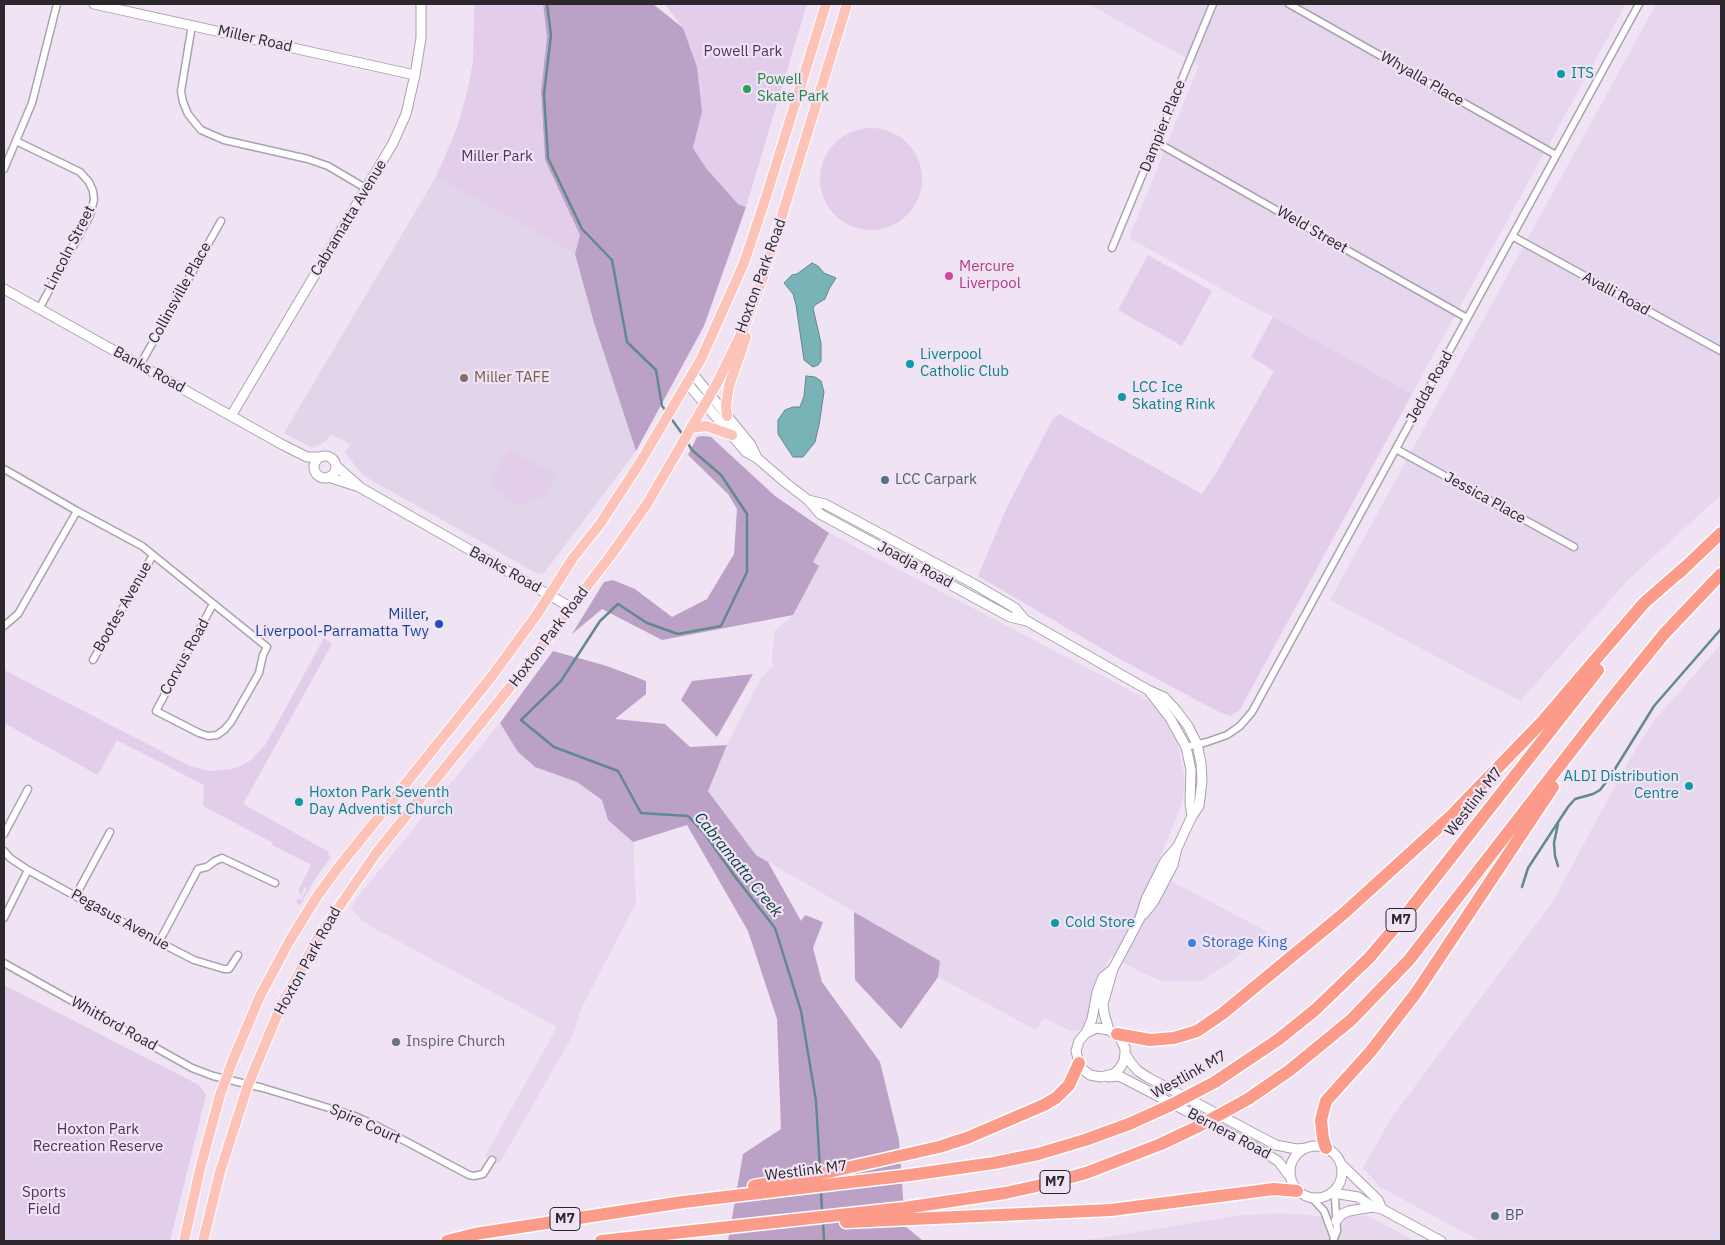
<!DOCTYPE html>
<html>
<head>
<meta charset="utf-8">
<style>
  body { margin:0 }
  #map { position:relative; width:1725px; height:1245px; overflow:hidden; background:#efe3f4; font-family:"IBM Plex Sans",sans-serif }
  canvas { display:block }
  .frame { position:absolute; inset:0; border:5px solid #2b272d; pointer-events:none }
</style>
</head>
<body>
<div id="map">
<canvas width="1725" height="1245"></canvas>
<div class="frame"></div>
</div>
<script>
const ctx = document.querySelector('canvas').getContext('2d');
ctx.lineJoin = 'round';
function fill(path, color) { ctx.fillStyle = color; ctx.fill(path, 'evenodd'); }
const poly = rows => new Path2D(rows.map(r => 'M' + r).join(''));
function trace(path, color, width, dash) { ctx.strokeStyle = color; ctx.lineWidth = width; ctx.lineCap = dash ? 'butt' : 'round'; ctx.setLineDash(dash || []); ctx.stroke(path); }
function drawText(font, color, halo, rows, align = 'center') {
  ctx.font = font + ' "IBM Plex Sans",sans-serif'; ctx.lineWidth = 4.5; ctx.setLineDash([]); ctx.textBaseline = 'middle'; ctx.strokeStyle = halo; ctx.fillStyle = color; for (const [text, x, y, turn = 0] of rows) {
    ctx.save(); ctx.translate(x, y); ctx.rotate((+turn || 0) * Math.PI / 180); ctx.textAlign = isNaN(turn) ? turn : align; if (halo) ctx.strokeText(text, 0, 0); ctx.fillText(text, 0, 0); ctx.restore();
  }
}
fill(poly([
  [1088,4,1626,4,1412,394,1129,238,1199,65],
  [1656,4,1721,4,1721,495,1628,580,1520,701,1330,600],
  [829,533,1141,696,1156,708,1170,727,1178,745,1185,781,1182,804,1154,872,1268,932,1233,960,1201,981,1163,982,1131,967,1111,956,1095,986,1091,997,1088,1015,1083,1026,1079,1030,1071,1031,1044,1018,1036,1030,938,977,940,961,756,855,708,790,727,745,761,678,773,666,772,658,775,630,793,615,818,566,813,562],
  [1721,644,1721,1241,1480,1241,1380,1187,1363,1168,1390,1120,1553,901,1628,762,1653,722],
  [500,723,518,752,535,767,577,782,603,800,608,820,633,842,636,903,581,1009,572,1037,499,1164,485,1156,557,1027,363,922,351,908,356,899],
  [1281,1213,1317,1216,1368,1216,1415,1241,1082,1241,1234,1216]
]), '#e7d7ee');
fill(poly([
  [436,177,575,254,594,324,636,451,544,573,538,574,364,476,345,453,350,444,331,434,325,442,312,448,284,433]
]), '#e1d5e9');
fill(poly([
  [474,4,543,4,547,37,541,91,545,160,580,235,575,254,436,177,457,128,468,89,473,61],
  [665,4,807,4,746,207,738,204,706,168,693,148,702,112,683,28],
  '820 179a51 51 0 1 1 102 0a51 51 0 1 1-102 0Z',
  [1148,255,1212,291,1182,346,1118,310],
  [1273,317,1412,394,1239,711,1230,716,1219,712,1118,658,978,576,1008,505,1053,419,1059,414,1202,494,1217,472,1274,371,1251,357],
  [509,449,556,475,544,497,538,497,524,504,519,504,518,506,503,498,505,494,489,485],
  [324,638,332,644,243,804,329,852,328,855,331,857,313,882,300,905,296,902,298,898,301,900,307,888,304,887,301,897,300,893,298,891,311,865,272,845,273,843,203,806,204,785,117,740,98,775,4,723,4,670,190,766,209,771,231,769,241,766,251,760,266,744],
  [4,985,199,1085,206,1095,170,1241,4,1241]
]), '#e2cdeb');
fill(poly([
  [543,4,653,4,683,28,697,67,702,112,693,148,706,168,738,204,746,207,704,326,636,451,594,323,575,254,580,235,545,160,541,91,547,37],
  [703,436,711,437,775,496,829,533,813,562,819,566,793,615,662,640,602,609,572,634,604,582,613,580,635,589,672,617,707,599,734,554,737,509,728,494,688,455,697,437],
  [553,651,607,666,646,681,646,694,615,719,665,724,690,747,727,745,708,791,756,855,768,862,801,921,805,915,823,922,813,948,822,982,880,1062,899,1140,905,1226,923,1241,728,1241,743,1154,781,1129,777,1019,748,931,687,825,633,842,608,820,602,800,577,782,535,767,518,752,500,723],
  [753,674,717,737,681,700,692,681],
  [854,912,940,961,938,977,901,1029,855,980]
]), '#bca1c7');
const water = poly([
  [812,263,818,266,824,273,836,278,829,289,825,299,815,305,813,308,821,343,821,361,818,365,813,367,804,360,796,305,793,294,784,283,792,275,797,274,812,263],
  [806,376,815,377,821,381,824,392,819,425,815,442,803,457,793,457,778,434,778,420,785,410,793,407,800,407,804,396,806,376]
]);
fill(water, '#78b3b7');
trace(water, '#61898e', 1);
trace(poly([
  [547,4,551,35,544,94,548,158,582,229,612,260,627,342,656,370,662,406,667,412],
  [670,417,683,435],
  [687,442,692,450,721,475,747,514,747,572,721,626,678,634,647,623,618,604,600,621,561,681,521,720,554,747,618,771,641,813,688,816,705,834,736,878,775,928,801,1011,816,1101,820,1170],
  [1558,824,1554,843,1555,856,1558,866],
  [1522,887,1528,868,1568,807,1575,799,1593,794,1600,790,1610,777,1654,706,1721,629],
  [821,1190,822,1212],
  [823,1220,824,1241]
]), '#61898e', 2.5);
const street = poly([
  [1289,4,1556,155],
  [192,25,181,91,183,102,188,114,201,130,224,140,308,159,328,166,367,189],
  [16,141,80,172,89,182,93,191,94,200,90,215,39,309],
  [1156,142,1467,318],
  [4,169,32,103,57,4],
  [1512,236,1721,351],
  [1112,248,1213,4],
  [140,365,221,221],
  [1396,449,1574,547],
  [4,469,77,511,142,546,267,647,263,655,259,673,231,722,224,730,217,735,208,736,199,733,156,711,213,604],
  [4,626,18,614,77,511],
  [93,660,153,555],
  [1186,747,1207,742,1227,735,1240,726,1252,712,1639,4],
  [4,834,28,789],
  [4,851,10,858,28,870,159,942,194,960,224,969,229,969,238,955],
  [76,895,110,832],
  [4,918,28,870],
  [159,942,198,869,207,867,215,861,222,858,275,883],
  [4,963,192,1068,213,1076,263,1088,352,1115,375,1125,469,1175,474,1176,483,1174,492,1160],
  [1332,1193,1335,1198,1337,1231,1333,1241],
  [1313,1199,1324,1211,1334,1238]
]);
const secondary = poly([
  [94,4,415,75],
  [4,289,283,445,307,457,319,457],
  [693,374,751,445,757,458],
  [687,383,746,452,757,458,786,483,808,500,820,514,1010,617,1027,621,1148,690,1164,697,1175,709,1188,726,1197,744,1201,763,1202,781,1199,806,1192,816,1178,846,1165,861,1146,899,1140,918,1113,969,1103,1004,1104,1013,1109,1030],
  [231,416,393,143,406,114,415,75,421,38,421,4],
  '314 467a11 11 0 1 1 22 0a11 11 0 1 1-22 0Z',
  [336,466,361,488,572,608],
  [328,477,356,486],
  [808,500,825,504,974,584,1015,608,1026,621],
  [1149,691,1170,718,1186,747,1191,770,1190,803,1192,816],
  [1144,914,1154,901,1173,865,1177,848],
  [1086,1033,1092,1019,1097,992,1103,977,1113,969],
  [1125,1053,1124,1061,1120,1068,1114,1074,1101,1077,1090,1075,1081,1068,1079,1063,1076,1051,1079,1041,1086,1033,1097,1028,1109,1030,1120,1038,1125,1048,1125,1053,1131,1063,1138,1071,1149,1078,1276,1145,1296,1149,1307,1148],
  [1108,1077,1119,1076,1131,1082,1253,1146,1278,1161,1291,1178],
  '1290 1172a26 26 0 1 1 52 0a26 26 0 1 1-52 0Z',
  [1340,1163,1378,1200,1382,1209],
  [1333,1193,1358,1197,1373,1207,1382,1209,1441,1241],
  [1336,1221,1342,1214,1349,1211,1373,1207]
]);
const primary = poly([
  [727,416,726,405,729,386,746,337],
  [692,428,706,426,732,435],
  [184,1241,200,1169,220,1095,233,1060,260,996,290,940,318,895,337,869,492,676,538,613,573,558,600,524,641,461,701,359,744,263,766,197,826,4],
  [203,1241,220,1172,248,1085,281,1006,321,933,377,852,507,691,611,555,647,504,716,385,744,328,763,277,847,4]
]);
const highway = poly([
  [1678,574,1721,533],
  [1117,1034,1150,1040,1174,1038,1197,1031,1222,1014,1342,915,1451,816,1542,722,1644,603,1684,568],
  [1215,1082,1279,1039,1315,1010,1370,957,1412,907,1598,670],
  [1248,1099,1290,1070,1351,1020,1409,960,1613,697,1664,634,1721,574],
  [1326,1148,1323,1139,1321,1120,1326,1101,1371,1051,1416,993,1553,787],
  [754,1186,833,1171,939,1147,967,1138,1044,1105,1056,1098,1069,1085,1079,1063],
  [846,1222,1111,1210,1274,1189,1297,1191],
  [447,1241,475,1234,683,1202,910,1175,994,1163,1038,1154,1085,1140,1129,1124],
  [601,1241,904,1208,1005,1193,1046,1184,1086,1173,1161,1144]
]);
trace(street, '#aca1b0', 9);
trace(secondary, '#aca1b0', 11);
trace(primary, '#fff', 12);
trace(highway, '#fff', 15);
trace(street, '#fff', 6);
trace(secondary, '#fff', 9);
trace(primary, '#fdc3b8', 10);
trace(highway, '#fc9b89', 12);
const highwayBridge = poly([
  [1129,1124,1171,1105,1215,1082],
  [1161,1144,1199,1126,1248,1099]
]);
trace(highwayBridge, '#fff', 15, []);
trace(highwayBridge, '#fc9b89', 12);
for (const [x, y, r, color] of [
  [1561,74,5,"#0f9aa8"],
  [747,89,5,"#2e9e5b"],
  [949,276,5,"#d1479c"],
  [910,364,5,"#0f9aa8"],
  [464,378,5,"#8d6e63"],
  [1122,397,5,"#0f9aa8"],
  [885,480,5,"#5c6f8a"],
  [439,624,5,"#1a4fb4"],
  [1689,786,5,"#0f9aa8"],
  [299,802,5,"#0f9aa8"],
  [1055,923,5,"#0f9aa8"],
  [1192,943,5,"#3f7fe0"],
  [396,1042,5,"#6b7280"],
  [1495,1216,5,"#5c6f8a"]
]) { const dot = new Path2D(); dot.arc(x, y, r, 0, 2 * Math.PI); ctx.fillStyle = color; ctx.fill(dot); trace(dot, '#efe3f4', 2); }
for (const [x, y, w] of [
  [1401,920,30],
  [1055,1182,30],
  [565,1219,30]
]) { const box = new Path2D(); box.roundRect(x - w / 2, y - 11.5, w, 23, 4); ctx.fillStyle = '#efe3f4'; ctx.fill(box); trace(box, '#2b272d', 1); }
drawText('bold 14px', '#2b272d', null, [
  ["M7",1401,920],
  ["M7",1055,1182],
  ["M7",565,1219]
]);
drawText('15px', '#2b272d', '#efe3f4', [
  ["Miller Road",255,39,13],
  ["Whyalla Place",1422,79,30],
  ["Dampier Place",1163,126,-68],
  ["Cabramatta Avenue",349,218,-59],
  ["Weld Street",1312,230,30],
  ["Lincoln Street",70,248,-63],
  ["Hoxton Park Road",761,276,-70],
  ["Collinsville Place",180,293,-61],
  ["Avalli Road",1616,294,29],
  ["Banks Road",149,370,29],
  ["Jedda Road",1430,387,-61],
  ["Jessica Place",1485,498,29],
  ["Joadja Road",915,565,28],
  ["Banks Road",505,570,29],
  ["Bootes Avenue",123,607,-60],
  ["Hoxton Park Road",549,637,-53],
  ["Corvus Road",185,657,-61],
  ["Westlink M7",1474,802,-52],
  ["Pegasus Avenue",120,920,29],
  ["Hoxton Park Road",308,961,-61],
  ["Whitford Road",114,1024,29],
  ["Westlink M7",1189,1075,-29],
  ["Spire Court",365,1124,24],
  ["Bernera Road",1229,1134,28],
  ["Westlink M7",806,1171,-7]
]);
drawText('15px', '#543061', '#efe3f4', [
  ["Powell Park",743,52],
  ["Miller Park",497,157],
  ["Hoxton Park",98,1130],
  ["Recreation Reserve",98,1147],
  ["Sports",44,1193],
  ["Field",44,1210]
]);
drawText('15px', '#0d838f', '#efe3f4', [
  ["ITS",1571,74],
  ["Liverpool",920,355],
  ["Catholic Club",920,372],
  ["LCC Ice",1132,388],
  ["Skating Rink",1132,405],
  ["ALDI Distribution",1679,777,"right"],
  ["Centre",1679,794,"right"],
  ["Hoxton Park Seventh",309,793],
  ["Day Adventist Church",309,810],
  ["Cold Store",1065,923]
], 'left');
drawText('15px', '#27864d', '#efe3f4', [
  ["Powell",757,80],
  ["Skate Park",757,97]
], 'left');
drawText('15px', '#b23c85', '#efe3f4', [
  ["Mercure",959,267],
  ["Liverpool",959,284]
], 'left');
drawText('15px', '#785e54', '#efe3f4', [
  ["Miller TAFE",474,378]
], 'left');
drawText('15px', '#4e5e75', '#efe3f4', [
  ["LCC Carpark",895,480],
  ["BP",1505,1216]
], 'left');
drawText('15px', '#164399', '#efe3f4', [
  ["Miller,",429,615],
  ["Liverpool-Parramatta Twy",429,632]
], 'right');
drawText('15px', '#366cbe', '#efe3f4', [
  ["Storage King",1202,943]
], 'left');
drawText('15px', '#5b616d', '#efe3f4', [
  ["Inspire Church",406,1042]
], 'left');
drawText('italic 16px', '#003b3f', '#efe3f4', [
  ["Cabramatta Creek",738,865,51]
]);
</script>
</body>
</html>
